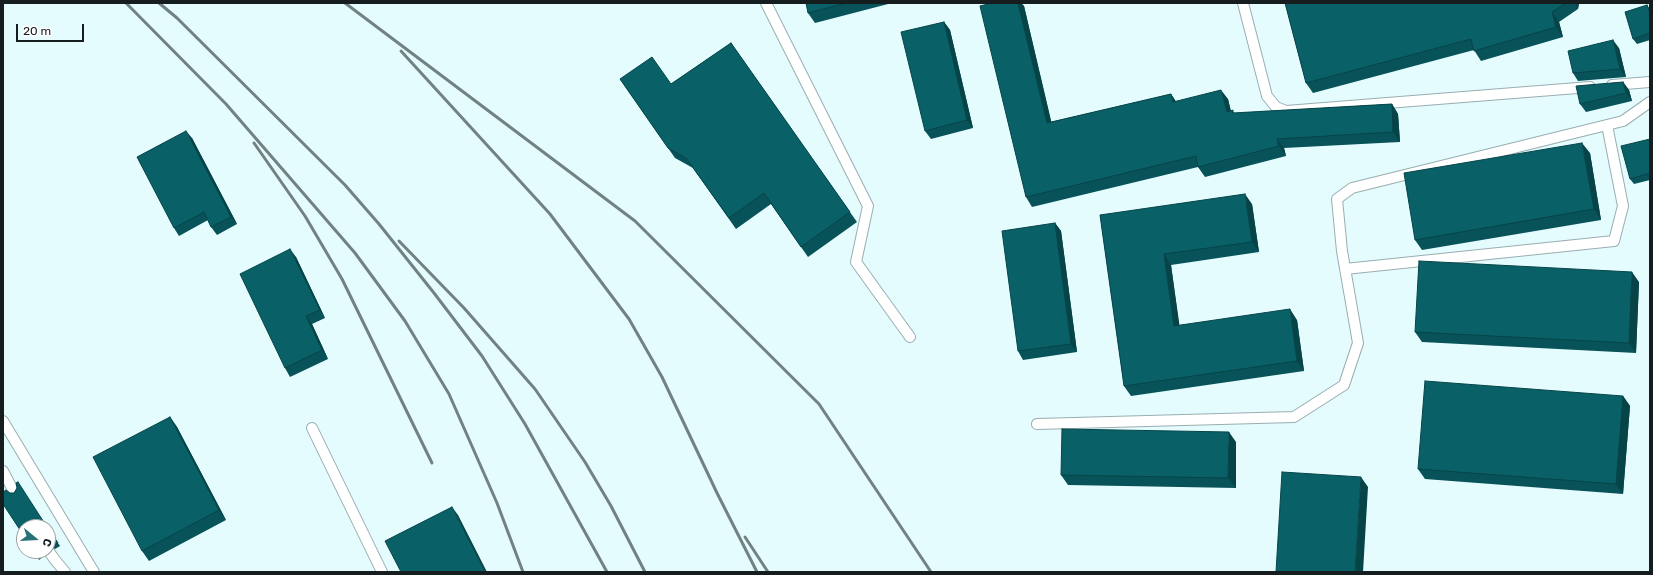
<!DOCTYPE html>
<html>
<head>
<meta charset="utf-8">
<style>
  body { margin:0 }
  #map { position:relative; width:1653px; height:575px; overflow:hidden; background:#e5fcfe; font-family:Rubik,sans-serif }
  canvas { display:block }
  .frame { position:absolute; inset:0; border:4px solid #151d1e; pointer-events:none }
  .north { position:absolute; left:16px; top:519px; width:40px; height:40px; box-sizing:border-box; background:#fff; border:1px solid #a1a5a5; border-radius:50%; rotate:108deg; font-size:11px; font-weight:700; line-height:16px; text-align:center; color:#151d1e }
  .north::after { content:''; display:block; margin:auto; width:14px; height:18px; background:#277178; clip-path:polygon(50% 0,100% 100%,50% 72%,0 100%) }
  .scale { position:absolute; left:16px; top:24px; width:68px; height:18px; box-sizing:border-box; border:2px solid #151d1e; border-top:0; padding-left:5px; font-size:12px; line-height:14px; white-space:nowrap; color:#151d1e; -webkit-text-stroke:3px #fff; paint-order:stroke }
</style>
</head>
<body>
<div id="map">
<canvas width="1653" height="575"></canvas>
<div class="frame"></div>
<div class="north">С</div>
<div class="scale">20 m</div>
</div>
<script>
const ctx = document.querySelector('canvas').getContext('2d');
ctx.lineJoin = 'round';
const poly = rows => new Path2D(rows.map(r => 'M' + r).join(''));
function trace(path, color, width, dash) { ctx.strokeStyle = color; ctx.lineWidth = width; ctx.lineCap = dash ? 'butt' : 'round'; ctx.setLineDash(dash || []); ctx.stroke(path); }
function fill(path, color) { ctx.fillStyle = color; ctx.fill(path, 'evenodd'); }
const service = poly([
  [766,3,868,206,856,262,910,337],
  [1243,3,1267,96,1276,107,1286,111,1590,87],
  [1612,85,1650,82],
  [1345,269,1614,241,1623,206,1607,125],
  [3,421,94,572],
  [1037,424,1294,417,1344,385,1358,343,1342,251,1337,199,1352,188,1623,121,1650,102],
  [312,428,382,572],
  [3,471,13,490],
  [50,553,55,560,65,572]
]);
trace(service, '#98aeb0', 12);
trace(service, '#fff', 10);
trace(poly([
  [126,3,226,104,355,253,405,321,449,394,497,503,523,572],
  [159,3,177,18,345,185,379,224,434,293,482,356,525,424,607,572],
  [345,3,635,221,819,404,931,572],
  [401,51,550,214,629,319,662,377,717,493,757,572],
  [254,143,305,216,342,279,432,463],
  [399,241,464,308,535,389,585,462,611,506,645,572],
  [745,537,768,572]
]), '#728182', 3);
fill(poly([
  [806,3,892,3,815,23,808,13],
  [992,3,1021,3,1024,6,1051,122,1171,94,1176,102,1228,99,1231,111,1235,113,1392,104,1398,114,1400,142,1284,148,1286,156,1205,177,1198,167,1032,207,1026,197],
  [1285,3,1579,3,1578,9,1559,22,1563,37,1481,61,1474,50,1313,93,1306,83],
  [1647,5,1650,9,1650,40,1637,44,1633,39],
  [944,22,950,30,973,128,931,139,925,131],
  [731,43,857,222,808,257,771,204,736,229,693,168,675,158,620,79,671,84],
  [1619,48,1626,77,1578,81,1573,73],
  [1623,82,1629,90,1632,101,1586,112,1580,104],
  [192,138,237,224,217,235,211,227,208,220,179,236,174,228],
  [1650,139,1650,180,1634,184,1630,179],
  [1590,153,1601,220,1422,250,1415,240],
  [1252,204,1259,252,1171,265,1179,325,1297,320,1304,371,1131,396,1124,386,1100,215],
  [1055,223,1061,231,1077,352,1023,360,1018,351],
  [296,257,325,318,312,324,328,359,290,377,285,368],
  [1639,282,1636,353,1422,342,1415,332],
  [1623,396,1630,406,1623,494,1425,479,1418,469],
  [170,417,177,427,226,520,149,561,142,551],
  [1236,442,1236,488,1068,485,1061,475],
  [48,528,60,546,55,549,52,547,48,547],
  [34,551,44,551,44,556,39,560]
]), '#085359');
fill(poly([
  [1018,3,1021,3,1024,6,1054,133,1047,123],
  [1574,3,1579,3,1578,9],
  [1552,12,1559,22,1563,37,1556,27],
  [944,22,950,30,973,128,967,120],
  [1613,40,1619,48,1626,77,1620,69],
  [1623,82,1629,90,1632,101,1626,93],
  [1221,90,1228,99,1233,122,1227,112],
  [1171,94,1177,103,1173,102],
  [1392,104,1398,114,1400,142,1393,132],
  [186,131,192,138,237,224,231,217],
  [1277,139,1284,148,1286,156,1279,146],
  [1582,143,1590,153,1601,220,1594,209],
  [1245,194,1252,204,1259,252,1252,242],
  [1055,223,1061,231,1077,352,1071,344],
  [290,249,296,257,325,318,320,310],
  [1164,254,1171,265,1181,336,1174,326],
  [1632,272,1639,282,1636,353,1629,343],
  [1290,309,1297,320,1304,371,1297,361],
  [306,316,312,324,328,359,322,350],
  [1623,396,1630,406,1623,494,1616,484],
  [170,417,177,427,226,520,219,510],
  [1229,432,1236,442,1236,488,1228,478],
  [1361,477,1368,487,1363,572,1355,572],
  [452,507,458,515,487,572,485,572],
  [42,551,44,551,44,556,42,553]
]), '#064448');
const building = poly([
  [806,3,846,3,808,13,806,3],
  [992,3,1018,3,1047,123,1171,94,1173,102,1221,90,1227,112,1233,110,1233,113,1392,104,1393,132,1277,139,1279,146,1198,167,1196,156,1026,197,980,6,992,3],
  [1285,3,1566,3,1552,12,1556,27,1474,51,1471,39,1306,83,1285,3],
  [1647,5,1650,13,1650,33,1633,39,1625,12,1647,5],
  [944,22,967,120,925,131,901,32,944,22],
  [1613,40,1620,69,1573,73,1568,51,1613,40],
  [731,43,850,212,801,247,764,193,729,218,686,158,668,148,620,79,652,57,671,84,731,43],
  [1623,82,1626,93,1580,104,1576,86,1623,82],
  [186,131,231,217,211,227,204,212,174,228,137,157,186,131],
  [1650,139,1650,173,1630,179,1621,146,1650,139],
  [1582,143,1594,209,1415,240,1404,173,1582,143],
  [1245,194,1252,242,1164,254,1174,326,1290,309,1297,361,1124,386,1100,215,1245,194],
  [1055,223,1071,344,1018,351,1002,231,1055,223],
  [290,249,320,310,306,316,322,350,285,368,240,274,290,249],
  [1419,261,1632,272,1629,343,1415,332,1419,261],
  [1425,381,1623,396,1616,484,1418,469,1425,381],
  [170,417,219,510,142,551,93,457,170,417],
  [1062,429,1229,432,1228,478,1061,475,1062,429],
  [1282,472,1361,477,1355,572,1276,572,1282,472],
  [18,482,47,527,24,527,24,536,3,504,3,492,6,490,10,493,14,493,17,488,16,483,18,482],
  [452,507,485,572,401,572,385,541,452,507],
  [48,528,58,543,53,546,50,544,48,544,48,528],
  [34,551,42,551,42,553,37,557,34,551]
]);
fill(building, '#096167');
trace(building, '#064448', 1);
</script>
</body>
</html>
